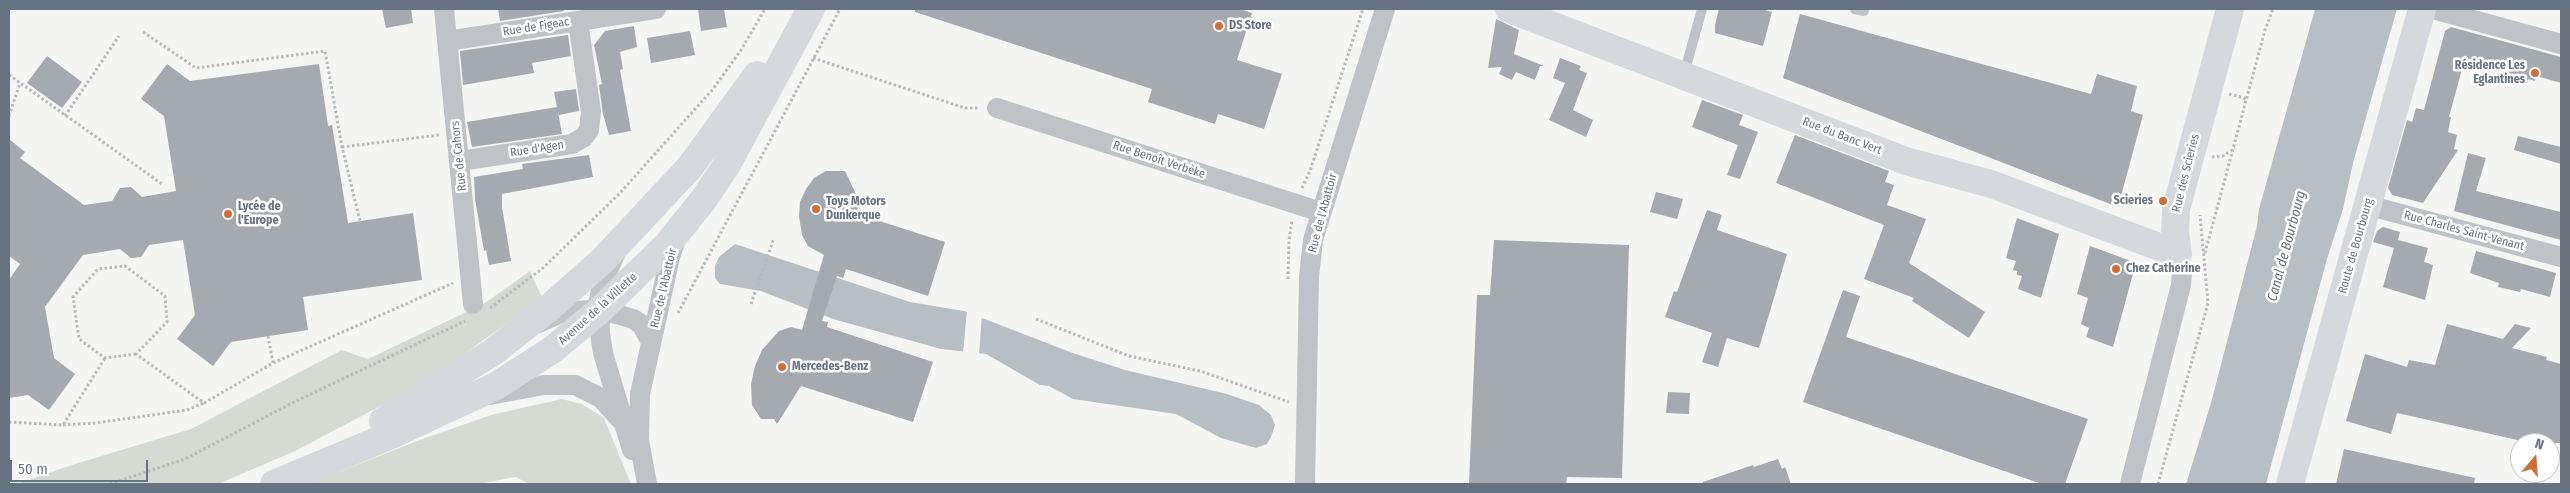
<!DOCTYPE html>
<html>
<head>
<meta charset="utf-8">
<style>
  body { margin:0 }
  #map { position:relative; width:2570px; height:493px; overflow:hidden; background:#f5f6f3; font-family:"Fira Sans Condensed",sans-serif }
  canvas { display:block }
  .frame { position:absolute; inset:0; border:10px solid #687381; pointer-events:none }
  .north { position:absolute; left:2510px; top:433px; width:50px; height:50px; box-sizing:border-box; background:#fff; border:1px solid #c3c7cd; border-radius:50%; rotate:18deg; font-size:14px; font-weight:700; line-height:20px; text-align:center; color:#687381 }
  .north::after { content:''; display:block; margin:auto; width:18px; height:22px; background:#d16c38; clip-path:polygon(50% 0,100% 100%,50% 72%,0 100%) }
  .scale { position:absolute; left:10px; top:460px; width:138px; height:22px; box-sizing:border-box; border:2px solid #687381; border-top:0; padding-left:6px; font-size:15px; line-height:18px; white-space:nowrap; color:#687381; -webkit-text-stroke:4px #fff; paint-order:stroke }
</style>
</head>
<body>
<div id="map">
<canvas width="2570" height="493"></canvas>
<div class="frame"></div>
<div class="north">N</div>
<div class="scale">50 m</div>
</div>
<script>
const ctx = document.querySelector('canvas').getContext('2d');
ctx.lineJoin = 'round';
function fill(path, color) { ctx.fillStyle = color; ctx.fill(path, 'evenodd'); }
const poly = rows => new Path2D(rows.map(r => 'M' + r).join(''));
function trace(path, color, width, dash) { ctx.strokeStyle = color; ctx.lineWidth = width; ctx.lineCap = dash ? 'butt' : 'round'; ctx.setLineDash(dash || []); ctx.stroke(path); }
function drawText(font, color, halo, rows, align = 'center') {
  ctx.font = font + ' "Fira Sans Condensed",sans-serif'; ctx.lineWidth = 5; ctx.setLineDash([]); ctx.textBaseline = 'middle'; ctx.strokeStyle = halo; ctx.fillStyle = color; for (const [text, x, y, turn = 0] of rows) {
    ctx.save(); ctx.translate(x, y); ctx.rotate((+turn || 0) * Math.PI / 180); ctx.textAlign = isNaN(turn) ? turn : align; if (halo) ctx.strokeText(text, 0, 0); ctx.fillText(text, 0, 0); ctx.restore();
  }
}
fill(poly([
  [530,271,542,298,424,383,295,451,218,484,17,484,75,464,191,429,342,350,368,359,485,303],
  [562,399,582,404,604,418,631,484,530,484,515,477,478,484,309,484,417,441,491,415]
]), '#d5dad3');
fill(poly([
  [2315,9,2397,9,2353,163,2343,209,2327,259,2266,484,2186,484,2211,403,2257,226,2259,209],
  [735,244,910,302,964,311,1070,352,1125,370,1227,394,1259,405,1271,415,1275,425,1271,437,1267,444,1256,448,1221,438,1176,414,1073,399,1049,386,1040,385,986,354,941,349,833,319,761,291,720,284,715,278,715,266,719,257]
]), '#b7bfc5');
fill(poly([
  [967,310,982,314,979,355,963,354]
]), '#f5f6f3');
fill(poly([
  [382,9,411,9,413,23,386,28],
  [498,9,563,9,564,11,500,21],
  [698,9,724,9,727,27,701,31],
  [915,9,1240,9,1252,13,1237,60,1282,74,1264,129,1218,114,1215,124,1148,102,1152,89,915,12],
  [1719,9,1762,9,1772,12,1763,46,1715,33,1715,25],
  [1800,14,2091,94,2097,74,2137,86,2131,111,2143,115,2118,207,1783,78],
  [1496,19,1519,30,1514,54,1544,66,1540,66,1535,80,1516,72,1512,80,1499,74,1502,67,1488,68],
  [634,26,637,47,620,52,623,69,620,70,631,131,609,135,603,114,599,85,602,84,594,45,605,31],
  [2451,27,2561,57,2561,83,2536,76,2535,81,2528,79,2527,83,2508,78,2510,69,2465,58,2449,117,2451,117,2448,132,2457,135,2454,149,2458,150,2423,203,2392,195,2388,188,2407,120,2412,122,2416,108,2424,110,2445,31],
  [690,31,695,55,651,63,647,38],
  [568,35,571,56,532,63,534,73,463,85,460,51],
  [47,56,82,82,62,108,27,83],
  [1560,58,1581,66,1579,70,1587,73,1573,110,1593,120,1586,137,1549,120,1565,83,1553,78],
  [167,64,190,81,319,64,328,126,332,125,348,223,413,213,422,280,303,297,308,330,231,342,213,366,177,339,195,315,183,240,149,245,141,257,131,258,120,249,83,255,45,307,54,358,75,374,49,410,28,395,9,398,9,280,20,264,9,256,9,139,25,152,20,158,84,205,112,201,120,188,131,187,142,197,176,191,164,116,141,99],
  [576,89,579,111,559,115,558,112,562,134,472,147,467,122,557,107,554,92],
  [1702,100,1743,115,1739,125,1758,132,1740,179,1727,175,1738,145,1692,127],
  [1795,135,1889,171,1885,182,1894,185,1887,205,1926,219,1909,263,1985,312,1969,338,1912,301,1914,298,1864,279,1884,225,1776,183],
  [2518,136,2561,147,2561,164,2514,150],
  [2468,153,2486,158,2476,191,2561,212,2561,240,2454,211],
  [589,155,593,177,502,194,502,207,511,261,489,265,486,250,484,251,475,199,474,177,523,169,522,164],
  [826,171,845,171,856,194,858,214,945,242,928,296,846,269,843,278,837,276,822,321,828,322,827,327,933,362,913,422,801,386,777,424,774,419,761,419,752,405,751,384,755,366,762,350,779,331,791,327,802,330,824,255,808,246,802,235,799,216,800,202,806,189,814,178],
  [1656,192,1683,199,1677,219,1650,212],
  [1707,210,1722,215,1717,230,1787,254,1759,348,1727,338,1718,367,1702,362,1712,333,1665,317,1674,291,1677,292],
  [2017,218,2059,234,2041,298,2018,289,2022,276,2017,275,2017,271,2013,270,2016,261,2006,258],
  [2383,227,2400,232,2398,240,2428,248,2424,262,2433,265,2425,300,2383,287,2394,248,2373,242,2377,231],
  [1494,240,1629,245,1622,478,1567,477,1566,484,1469,484,1477,295,1490,295],
  [2090,246,2131,261,2134,270,2113,347,2086,337,2089,328,2081,324,2088,298,2077,294],
  [2476,251,2556,273,2550,297,2521,289,2520,292,2498,287,2499,283,2470,273],
  [1843,290,1860,296,1846,337,2088,419,2065,484,2042,484,1803,402],
  [2447,324,2503,339,2515,324,2531,328,2512,348,2547,357,2546,360,2561,364,2561,443,2531,443,2397,413,2391,434,2346,421,2365,354,2407,367,2409,360,2435,365],
  [1668,392,1690,393,1689,414,1666,413],
  [2344,449,2475,478,2474,484,2336,484],
  [1778,459,1782,469,1785,467,1791,484,1703,484,1703,482,1753,465,1754,467]
]), '#a4aab0');
trace(poly([
  [143,32,196,68,325,51,342,147,360,221],
  [813,58,965,108,979,108],
  [9,75,162,184],
  [2229,94,2248,99],
  [9,116,20,83],
  [65,116,119,36],
  [342,147,439,135],
  [2212,157,2223,156,2235,148],
  [1302,188,1310,171,1363,9],
  [2205,253,2265,30,2273,9],
  [1288,279,1289,240,1292,220],
  [751,304,774,238],
  [490,308,543,268,620,193,713,89,741,50,765,9],
  [678,313,840,9],
  [1036,319,1129,356,1200,371,1289,402],
  [268,336,273,363],
  [136,354,105,358,79,339,73,297,98,269,125,266,165,296,167,322,136,354,204,403,273,363,453,283],
  [9,422,63,425,105,358],
  [63,425,95,423,187,410,204,403],
  [110,484,185,459,296,401,465,321],
  [2158,484,2208,303,2200,215]
]), '#b7b9bc', 3, [2.5, 2.5]);
trace(poly([
  [1855,9,1864,11],
  [1684,74,1702,9]
]), '#bfc2c6', 10);
trace(poly([
  [444,9,473,304],
  [2433,9,2561,44],
  [447,41,656,9],
  [997,108,1321,212],
  [460,161,572,144,584,137,589,130,591,112,578,21],
  [2367,205,2561,257],
  [616,252,602,284,599,300,600,333,603,353,632,450],
  [539,323,559,314,576,311,591,310,617,314,633,319,641,324,651,342],
  [490,395,544,385,575,385,601,398,620,419],
  [647,484,639,440,640,394,670,257,677,236],
  [1305,484,1309,277,1313,240,1385,9],
  [2130,484,2181,285,2182,274,2178,254]
]), '#bfc2c6', 20);
trace(poly([
  [1509,9,1906,161,1991,184,2178,254,2175,232,2176,209,2230,9],
  [383,421,493,352,550,307,602,261,690,167,757,75],
  [274,484,389,436,496,386,552,350,599,311,667,245,704,199,726,166,811,9],
  [2290,484,2422,9]
]), '#d5d8dc', 28);
for (const [x, y, r, color] of [
  [1219,26,5,"#d16c38"],
  [2535,73,5,"#d16c38"],
  [2163,201,5,"#d16c38"],
  [816,209,5,"#d16c38"],
  [228,214,5,"#d16c38"],
  [2116,269,5,"#d16c38"],
  [782,367,5,"#d16c38"]
]) { const dot = new Path2D(); dot.arc(x, y, r, 0, 2 * Math.PI); ctx.fillStyle = color; ctx.fill(dot); trace(dot, '#fff', 2); }
drawText('bold 12px', '#687381', '#fff', [
  ["DS Store",1229,26],
  ["Résidence Les",2525,66,"right"],
  ["Eglantines",2525,80,"right"],
  ["Scieries",2153,201,"right"],
  ["Toys Motors",826,202],
  ["Dunkerque",826,216],
  ["Lycée de",238,207],
  ["l'Europe",238,221],
  ["Chez Catherine",2126,269],
  ["Mercedes-Benz",792,367]
], 'left');
drawText('12px', '#687381', '#fff', [
  ["Rue de Figeac",536,27,-9],
  ["Rue du Banc Vert",1842,136,21],
  ["Rue d'Agen",537,149,-9],
  ["Rue de Cahors",459,156,-96],
  ["Rue Benoît Verbèke",1159,160,18],
  ["Rue des Scieries",2186,173,-76],
  ["Rue de l'Abattoir",1323,213,-75],
  ["Rue Charles Saint-Venant",2464,231,15],
  ["Route de Bourbourg",2356,246,-74],
  ["Rue de l'Abattoir",664,288,-77],
  ["Avenue de la Villette",598,309,-42]
]);
drawText('italic 14px', '#63737d', '#fff', [
  ["Canal de Bourbourg",2287,246,-75]
]);
</script>
</body>
</html>
